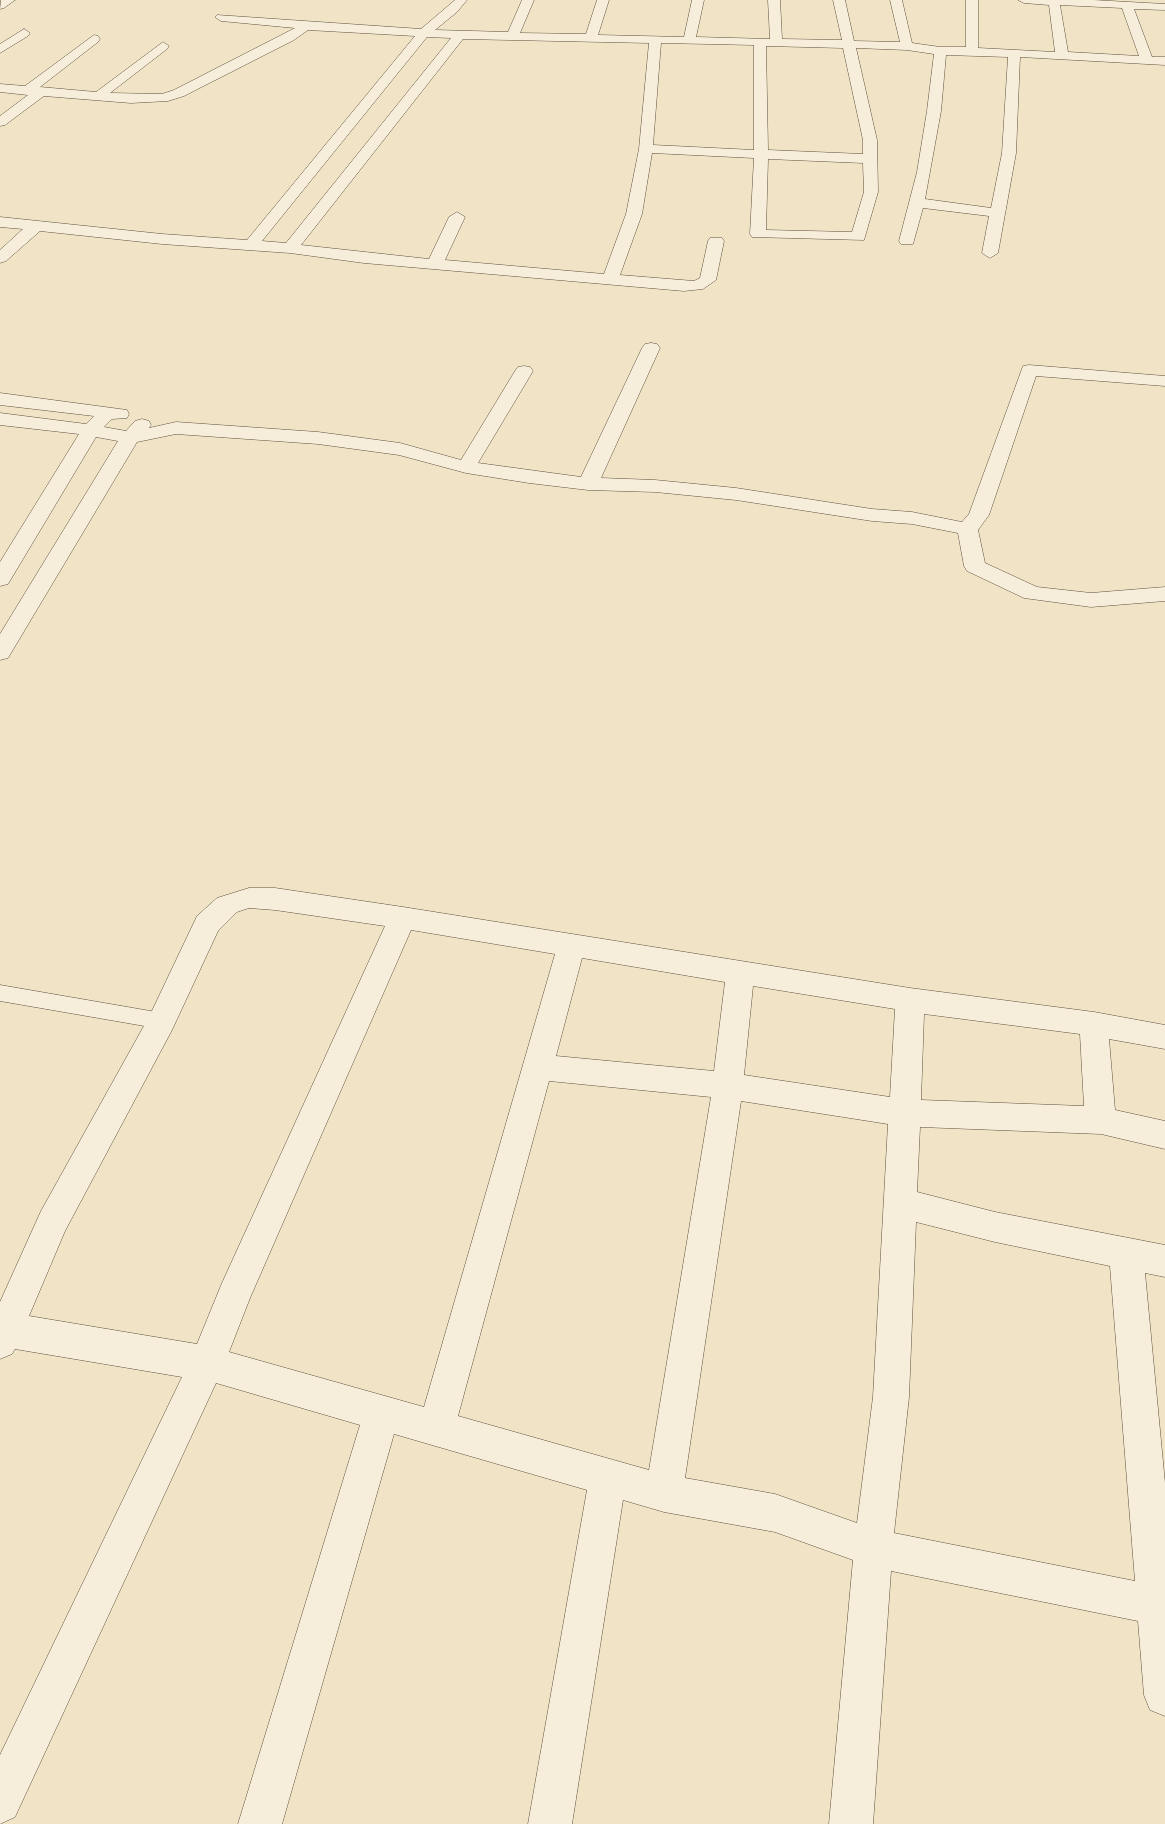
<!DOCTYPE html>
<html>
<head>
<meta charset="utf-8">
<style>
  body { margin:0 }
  canvas { display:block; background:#f1e4c6 }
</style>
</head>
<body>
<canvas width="1165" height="1824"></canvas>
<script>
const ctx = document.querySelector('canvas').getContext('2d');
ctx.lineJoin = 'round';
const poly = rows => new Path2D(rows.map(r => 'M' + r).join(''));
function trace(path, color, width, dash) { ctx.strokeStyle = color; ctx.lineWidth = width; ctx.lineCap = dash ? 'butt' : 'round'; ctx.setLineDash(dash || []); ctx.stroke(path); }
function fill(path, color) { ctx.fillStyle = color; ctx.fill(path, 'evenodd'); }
const lane = poly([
  [0,985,162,1013,169,1015,171,1021,169,1027,162,1029,0,1001,0,985]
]);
const street = poly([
  [15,0,4,8,0,9,1,0,15,0],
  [455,0,467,0,457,12,435,30,508,32,522,0,534,0,520,33,586,34,597,0,609,0,598,35,684,37,692,0,704,0,696,37,770,39,768,0,780,0,782,39,842,40,833,0,845,0,854,41,900,42,890,0,902,0,912,43,940,47,966,47,966,0,978,0,978,48,1055,52,1049,5,1024,3,1018,0,1093,0,1165,4,1165,10,1134,9,1152,57,1165,57,1165,65,1020,57,1016,153,998,253,990,258,982,253,989,216,923,208,913,244,901,244,899,241,917,172,927,111,934,54,907,50,856,48,877,140,878,192,864,240,752,237,750,234,754,158,652,153,642,214,620,275,694,281,700,278,708,241,710,238,722,238,724,241,716,280,703,289,684,291,364,263,290,253,162,244,40,231,6,261,0,263,0,250,23,229,0,227,0,217,162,234,247,240,415,36,308,30,294,40,184,96,168,101,131,103,44,96,5,125,0,126,0,116,28,95,0,92,0,84,25,86,94,35,98,36,100,39,98,42,40,87,96,92,163,42,169,46,167,49,110,93,162,94,174,90,295,28,221,21,215,17,217,15,421,29,455,0],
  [1060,5,1122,8,1139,56,1068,52,1060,5],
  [427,37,451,38,286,243,262,241,427,37],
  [463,39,649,43,639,149,626,214,604,274,445,260,465,217,457,212,449,217,429,259,301,245,463,39],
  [661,43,754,45,754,150,653,145,661,43],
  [766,46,843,48,863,140,863,154,768,150,766,46],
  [946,55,1008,57,1002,153,991,208,925,199,941,111,946,55],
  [768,159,863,163,864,192,852,232,766,230,768,159],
  [24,29,30,33,28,36,0,53,0,44,24,29],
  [651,343,657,344,660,348,601,478,655,480,736,488,872,509,912,512,962,522,969,514,1023,366,1029,365,1165,376,1165,386,1036,376,989,515,978,530,985,563,1037,587,1091,593,1165,587,1165,601,1091,607,1024,598,967,571,964,566,958,533,912,524,872,521,736,500,655,492,588,490,529,483,466,473,399,455,318,444,176,434,137,442,11,653,8,658,0,660,0,634,118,441,96,437,11,579,8,584,0,586,0,562,79,434,0,425,0,413,86,424,94,416,0,405,0,393,127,410,129,414,127,418,112,419,104,427,126,431,135,421,142,419,149,421,151,425,149,428,176,422,318,432,400,443,461,460,515,371,518,367,524,366,530,367,533,371,478,463,581,477,642,348,645,344,651,343],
  [249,888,275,888,403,907,910,988,1094,1012,1165,1025,1165,1049,1109,1039,1115,1110,1165,1121,1165,1149,1101,1134,920,1127,917,1192,995,1212,1165,1245,1165,1277,1145,1273,1165,1483,1165,1716,1150,1710,1144,1695,1138,1621,891,1571,873,1824,829,1824,853,1560,775,1532,664,1512,623,1500,572,1824,528,1824,587,1490,394,1434,282,1824,238,1824,360,1425,216,1383,15,1817,0,1824,0,1755,182,1377,15,1349,12,1354,0,1359,0,1302,41,1211,150,1015,197,916,217,898,249,888],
  [249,908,275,910,385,926,222,1283,197,1344,29,1316,65,1231,172,1030,218,931,237,912,249,908],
  [411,930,555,954,424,1407,229,1352,250,1298,411,930],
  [582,958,725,982,714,1071,556,1056,582,958],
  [753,986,895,1009,890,1097,744,1075,753,986],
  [924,1014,1080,1034,1084,1106,921,1100,924,1014],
  [549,1081,711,1097,649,1470,458,1416,549,1081],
  [741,1101,888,1124,873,1397,857,1523,775,1494,685,1478,741,1101],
  [916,1222,995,1242,1110,1266,1135,1581,894,1533,909,1397,916,1222]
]);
trace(lane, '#5f513d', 1);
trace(street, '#5f513d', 1);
fill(lane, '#f6edda');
fill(street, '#f6edda');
</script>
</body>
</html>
